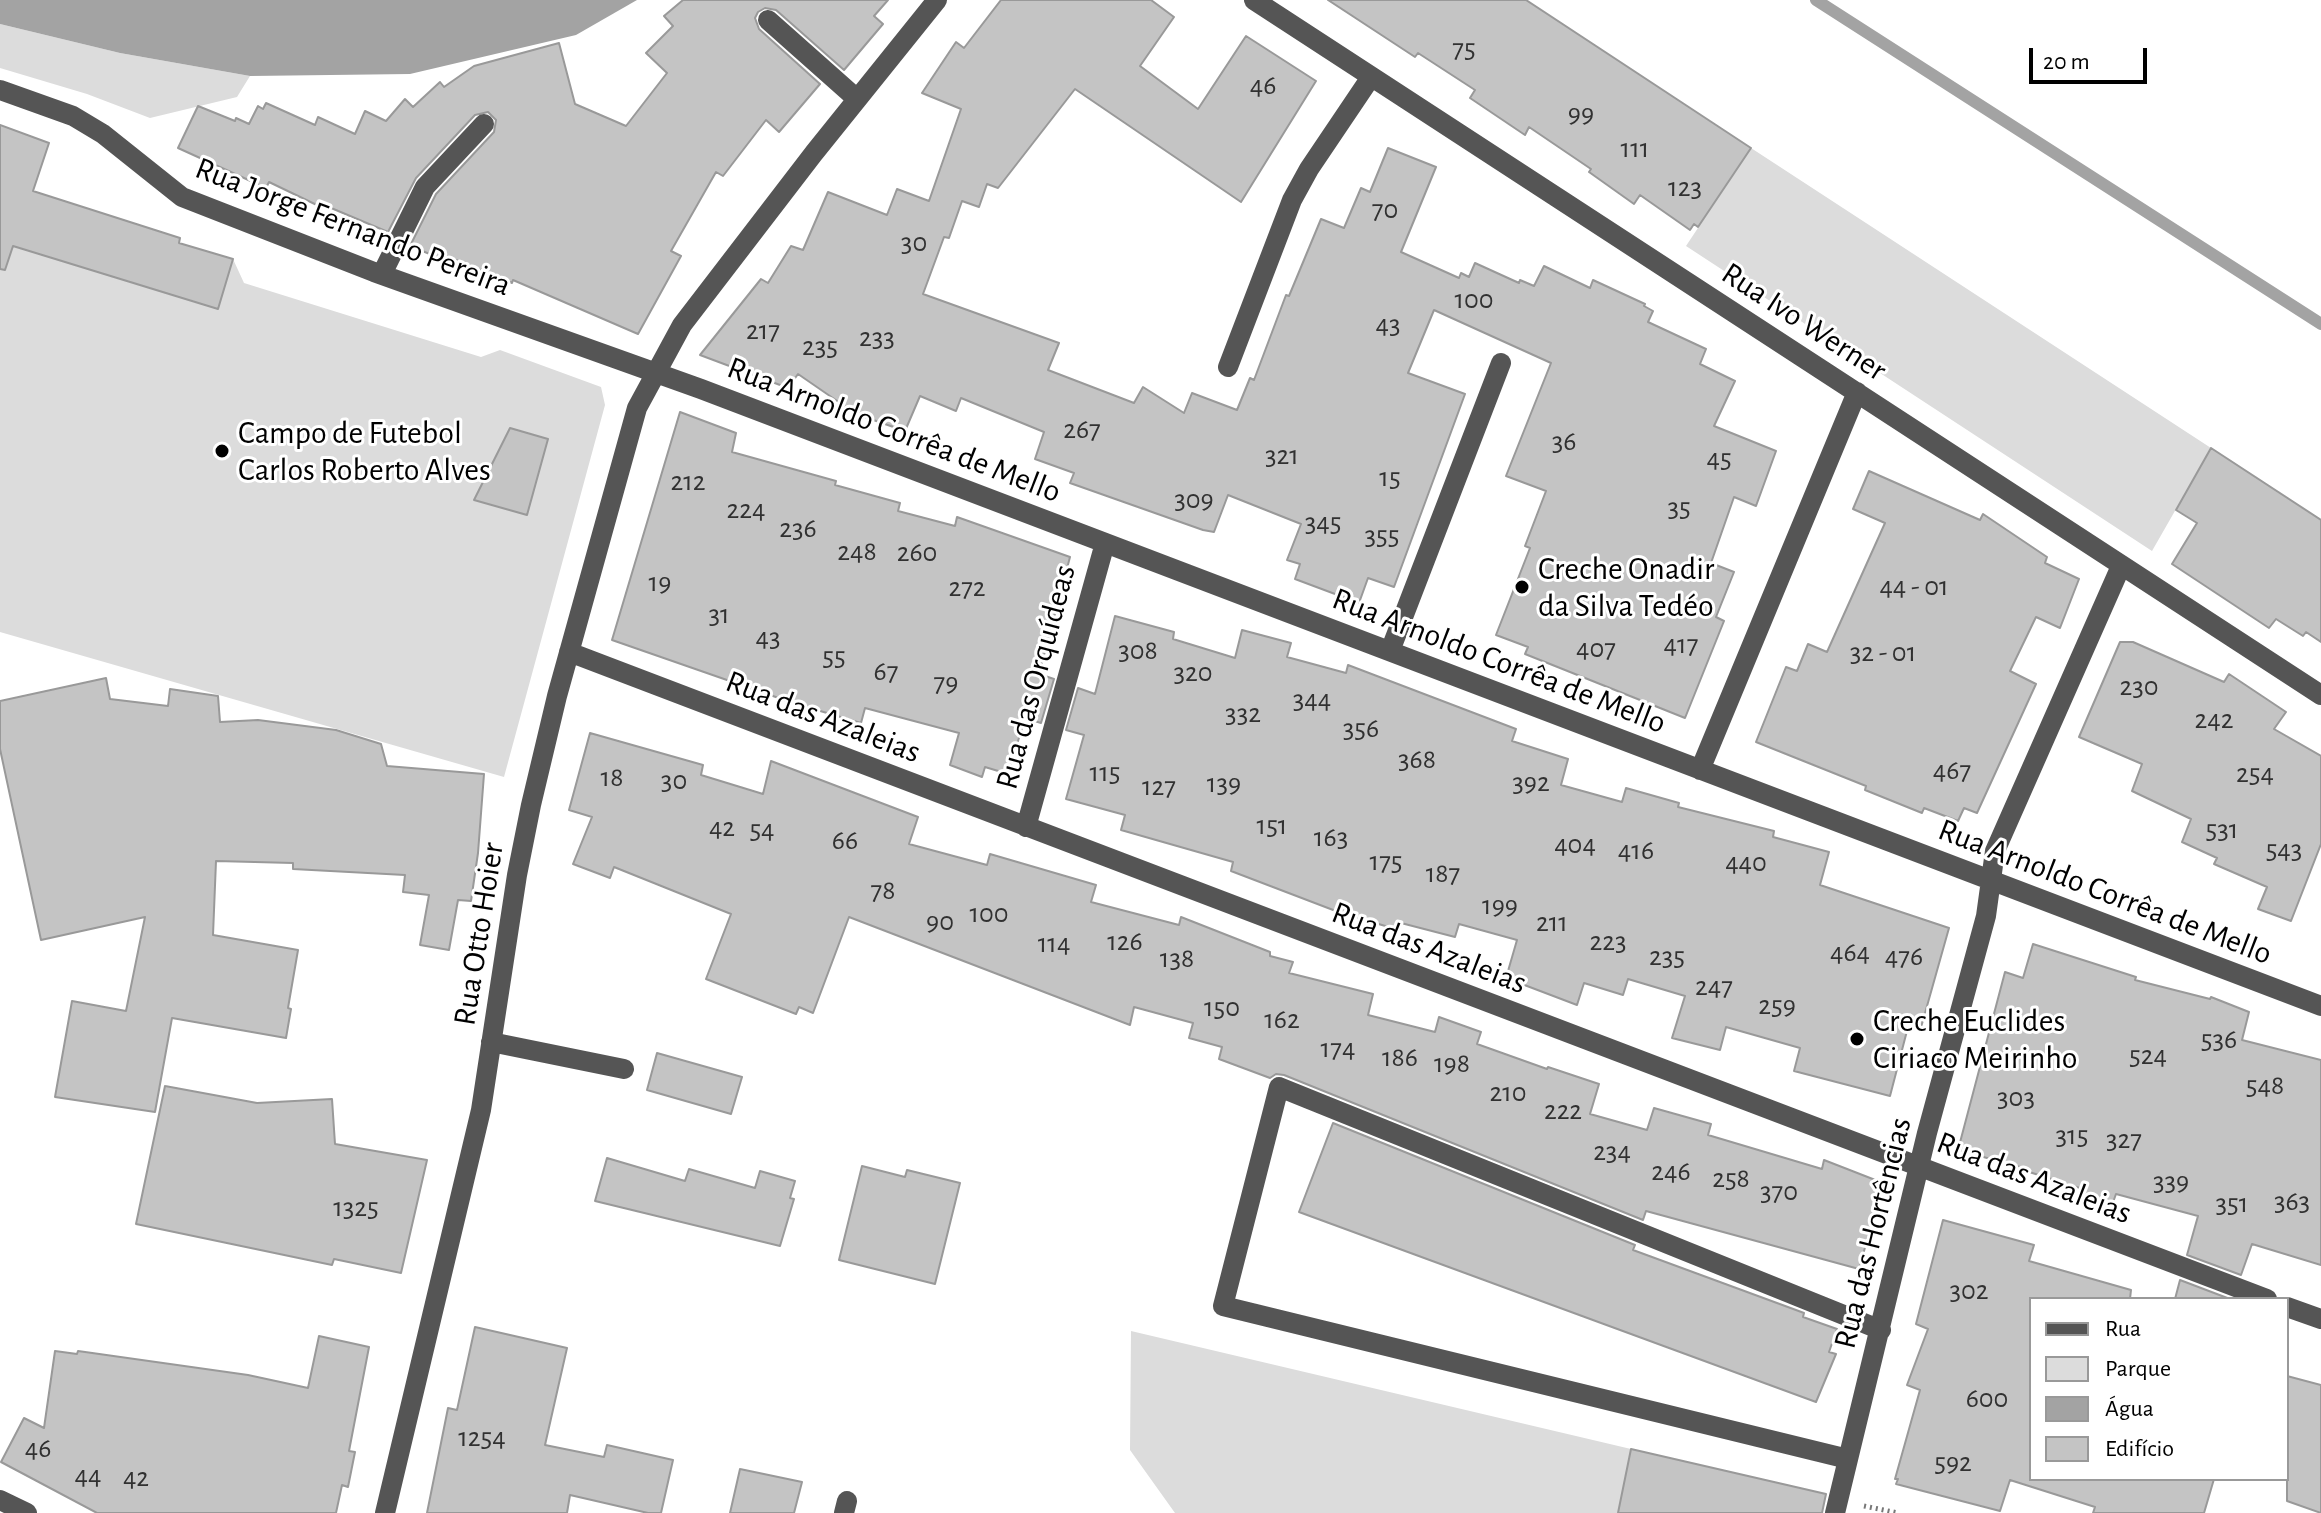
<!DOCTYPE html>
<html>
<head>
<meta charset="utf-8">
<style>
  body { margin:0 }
  #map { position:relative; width:2321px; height:1513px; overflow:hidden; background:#fff; font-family:"Alegreya Sans",sans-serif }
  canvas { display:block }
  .legend { position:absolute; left:2029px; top:1297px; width:260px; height:184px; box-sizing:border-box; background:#fff; border:2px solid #999; margin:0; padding:10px 14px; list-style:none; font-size:24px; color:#000 }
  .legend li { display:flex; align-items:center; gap:16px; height:40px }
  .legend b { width:40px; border:2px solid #999 }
  .scale { position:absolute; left:2029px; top:48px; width:118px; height:36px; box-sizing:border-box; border:4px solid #000; border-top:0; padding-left:10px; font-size:24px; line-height:28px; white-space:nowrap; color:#000; -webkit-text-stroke:6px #fff; paint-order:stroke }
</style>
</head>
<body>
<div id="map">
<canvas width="2321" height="1513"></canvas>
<ul class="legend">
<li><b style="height:10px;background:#555"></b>Rua</li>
<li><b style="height:22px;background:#dcdcdc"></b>Parque</li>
<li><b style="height:22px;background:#a3a3a3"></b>Água</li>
<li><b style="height:22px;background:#c4c4c4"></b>Edifício</li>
</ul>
<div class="scale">20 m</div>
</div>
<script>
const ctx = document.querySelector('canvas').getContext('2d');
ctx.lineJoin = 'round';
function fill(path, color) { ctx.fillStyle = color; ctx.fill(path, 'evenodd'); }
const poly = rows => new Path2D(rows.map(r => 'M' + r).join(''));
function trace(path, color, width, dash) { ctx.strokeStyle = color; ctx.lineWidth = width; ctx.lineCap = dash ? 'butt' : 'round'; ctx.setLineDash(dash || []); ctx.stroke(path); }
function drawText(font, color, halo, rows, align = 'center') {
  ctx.font = font + ' "Alegreya Sans",sans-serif'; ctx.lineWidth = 6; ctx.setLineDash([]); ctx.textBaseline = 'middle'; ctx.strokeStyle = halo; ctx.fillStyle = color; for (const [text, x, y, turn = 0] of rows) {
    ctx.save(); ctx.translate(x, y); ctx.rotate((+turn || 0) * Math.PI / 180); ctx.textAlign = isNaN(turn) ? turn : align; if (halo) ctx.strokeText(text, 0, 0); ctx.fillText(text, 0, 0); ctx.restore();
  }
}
fill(poly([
  [0,24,120,53,250,76,237,97,150,118,87,94,0,68],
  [1751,148,2211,448,2152,551,1686,246],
  [7,183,180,238,179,243,233,259,244,283,481,357,500,350,601,387,605,405,504,777,0,632,0,205],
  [1131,1331,1631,1449,1618,1513,1175,1513,1130,1450]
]), '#dcdcdc');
fill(poly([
  [0,0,637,0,576,35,410,74,250,76,120,53,0,24]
]), '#a3a3a3');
trace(poly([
  [1816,0,2321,324]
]), '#a3a3a3', 12);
const building = poly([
  [683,0,888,0,874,16,883,24,844,70,776,10,765,8,758,12,755,18,759,29,820,84,779,132,766,120,723,176,716,172,671,251,681,256,638,334,513,280,512,283,444,255,442,259,410,246,436,194,494,132,496,120,488,112,475,115,416,178,388,232,324,205,323,208,269,182,266,188,178,148,198,106,235,121,236,118,249,124,258,106,263,109,266,103,315,125,318,117,355,134,365,111,386,121,405,99,413,107,440,82,444,87,474,66,559,43,575,104,626,126,667,73,646,53,673,26,664,16,683,0],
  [1001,0,1151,0,1174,17,1140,66,1198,109,1246,36,1316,81,1241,202,1075,89,998,188,987,184,979,207,962,201,949,238,944,237,923,294,1059,343,1048,370,1134,403,1143,387,1184,413,1192,393,1237,410,1250,378,1254,380,1286,295,1289,296,1321,219,1344,228,1361,188,1370,192,1388,148,1436,167,1401,252,1459,278,1461,273,1469,277,1475,263,1519,283,1520,280,1534,286,1544,266,1590,288,1593,280,1645,304,1644,306,1653,311,1648,322,1706,349,1700,364,1735,381,1714,426,1776,451,1756,506,1734,497,1711,563,1734,572,1716,617,1724,621,1685,718,1525,654,1528,647,1496,635,1530,548,1525,546,1546,491,1506,476,1551,363,1434,310,1408,373,1465,394,1394,587,1368,578,1359,603,1295,579,1300,564,1287,560,1301,524,1228,495,1214,532,1203,530,1070,483,1074,473,1035,459,1044,432,961,398,956,411,920,396,905,431,856,414,798,374,788,388,700,355,761,279,768,283,791,246,803,250,828,192,887,215,897,189,929,201,961,109,922,93,956,42,964,48,1001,0],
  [1328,0,1526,0,1751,148,1698,227,1694,224,1690,230,1640,195,1634,204,1589,172,1591,169,1529,127,1525,135,1470,98,1475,90,1418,53,1415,57,1328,0],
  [0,125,49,143,33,191,180,238,179,243,233,259,218,309,13,246,5,270,0,269,0,125],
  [680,412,736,433,732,452,836,481,835,485,900,503,898,511,955,526,957,517,1070,557,1039,674,1054,679,1041,723,1025,718,1008,774,985,767,982,777,950,765,959,733,865,708,861,723,793,703,612,640,680,412],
  [510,428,548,439,527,515,474,500,510,428],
  [2211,448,2321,520,2321,642,2306,632,2303,636,2276,619,2269,628,2172,564,2197,523,2176,510,2211,448],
  [1869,471,1980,520,1983,514,2047,557,2045,563,2079,579,2060,628,2036,617,2010,671,2036,684,1977,813,1964,808,1958,821,1924,808,1922,813,1865,790,1866,786,1756,742,1786,667,1797,671,1808,644,1827,652,1885,523,1853,509,1869,471],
  [1115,616,1174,632,1173,639,1235,658,1242,630,1291,643,1287,657,1346,673,1348,665,1516,729,1512,741,1568,759,1561,785,1622,802,1626,788,1679,803,1678,807,1774,831,1773,837,1829,852,1820,885,1949,928,1920,1031,1908,1027,1890,1096,1794,1071,1800,1048,1726,1027,1720,1050,1672,1038,1685,996,1628,979,1623,995,1584,983,1577,1005,1506,978,1517,940,1459,924,1455,937,1401,923,1399,930,1341,913,1231,871,1233,862,1121,830,1125,815,1066,799,1084,735,1066,730,1078,688,1095,694,1115,616],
  [2120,642,2133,642,2224,682,2229,674,2286,712,2274,729,2321,756,2321,844,2291,921,2258,909,2267,887,2214,864,2217,858,2182,842,2191,819,2132,791,2142,764,2079,737,2120,642],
  [106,678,110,699,168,706,170,689,218,696,220,722,258,720,336,730,381,744,387,766,484,774,478,853,471,901,458,900,449,950,420,945,429,895,403,892,405,875,293,869,293,863,216,861,213,935,298,950,288,1008,291,1009,286,1038,172,1018,155,1112,55,1097,72,1001,126,1011,145,917,41,940,0,749,0,701,106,678],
  [590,733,703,765,701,775,763,794,771,761,918,817,909,844,987,865,990,854,1096,885,1091,902,1179,925,1181,917,1270,952,1270,956,1293,962,1289,973,1373,994,1368,1015,1435,1032,1439,1017,1481,1032,1477,1044,1547,1069,1548,1067,1599,1084,1590,1114,1647,1130,1654,1108,1711,1124,1708,1135,1822,1169,1824,1160,1883,1183,1859,1269,1646,1211,1643,1220,1284,1075,1276,1074,1270,1078,1219,1059,1222,1047,1189,1038,1193,1023,1134,1007,1130,1025,849,917,813,1013,799,1007,796,1014,706,979,731,914,614,867,610,878,573,864,592,817,569,810,590,733],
  [2033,944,2136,977,2135,980,2210,999,2211,997,2249,1012,2242,1040,2321,1060,2321,1265,2252,1244,2241,1275,2187,1255,2198,1216,2116,1194,2111,1208,2081,1197,2083,1189,2026,1171,2027,1169,1958,1150,2005,972,2023,978,2033,944],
  [657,1053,742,1077,731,1114,647,1090,657,1053],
  [165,1086,257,1103,332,1099,335,1144,427,1160,401,1273,334,1259,332,1265,136,1224,165,1086],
  [1333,1123,1635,1245,1633,1250,1796,1310,1804,1313,1803,1317,1837,1329,1829,1352,1836,1354,1816,1402,1299,1212,1333,1123],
  [607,1158,685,1181,689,1169,755,1188,760,1171,795,1181,790,1198,794,1199,780,1246,595,1201,607,1158],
  [862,1166,905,1177,907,1170,960,1183,935,1284,839,1260,862,1166],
  [1943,1220,2034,1245,2029,1261,2131,1290,2130,1299,2031,1299,2031,1479,2214,1479,2204,1513,2093,1513,2095,1507,2010,1480,2000,1511,1896,1484,1898,1479,1895,1479,1920,1390,1907,1385,1928,1329,1916,1324,1943,1220],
  [2180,1280,2230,1299,2175,1299,2180,1280],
  [475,1327,567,1348,545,1445,604,1457,607,1445,673,1460,661,1513,648,1513,570,1495,567,1513,427,1513,448,1408,457,1410,475,1327],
  [319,1336,369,1347,349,1451,355,1452,348,1487,342,1485,336,1513,97,1513,1,1462,24,1418,44,1428,55,1351,77,1354,78,1351,248,1375,308,1388,319,1336],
  [2287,1376,2321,1385,2321,1513,2287,1501,2287,1376],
  [1631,1449,1826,1494,1822,1513,1618,1513,1631,1449],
  [740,1469,802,1482,794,1513,730,1513,740,1469]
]);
fill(building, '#c4c4c4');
trace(building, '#999', 2);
trace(poly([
  [1864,1506,1898,1513]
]), '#777', 5, [2, 4]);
trace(poly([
  [1254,0,2321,695],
  [768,20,857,99],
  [0,90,73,116,103,134,182,197,374,272,701,389,2321,1006],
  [382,274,425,187,484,124],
  [1228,367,1292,200,1309,169,1371,77],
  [1390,651,1501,363],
  [569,652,2267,1299],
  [1700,770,1857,392],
  [1026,827,1105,543],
  [491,1042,624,1069],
  [2287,1307,2321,1319],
  [1848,1459,1223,1306,1279,1087,1881,1330],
  [0,1500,27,1513],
  [385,1513,481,1110,517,875,531,805,557,696,637,408,682,325,814,153,937,0],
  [844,1513,847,1501],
  [1835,1513,1927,1133,1986,916,1995,851,2121,566]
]), '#555', 20);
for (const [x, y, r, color] of [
  [222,451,8,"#000"],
  [1522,587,8,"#000"],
  [1857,1039,8,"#000"]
]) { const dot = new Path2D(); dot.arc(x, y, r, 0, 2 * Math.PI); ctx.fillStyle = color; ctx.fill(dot); trace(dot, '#fff', 3); }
drawText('28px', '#313131', null, [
  ["75",1464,49],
  ["46",1263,86],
  ["99",1581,114],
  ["111",1635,149],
  ["123",1685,188],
  ["70",1385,210],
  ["30",914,243],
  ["100",1474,300],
  ["43",1388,325],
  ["217",763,331],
  ["233",877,338],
  ["235",820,347],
  ["267",1082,430],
  ["36",1564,442],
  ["321",1282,456],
  ["45",1719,459],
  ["15",1390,478],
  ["212",688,482],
  ["309",1194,500],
  ["35",1679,508],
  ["224",746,510],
  ["345",1323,523],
  ["236",798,529],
  ["355",1382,536],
  ["248",857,552],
  ["260",917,553],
  ["19",660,583],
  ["44 - 01",1914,587],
  ["272",967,588],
  ["31",719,615],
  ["43",768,638],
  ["417",1681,645],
  ["407",1596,649],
  ["308",1138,651],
  ["32 - 01",1883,653],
  ["55",834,657],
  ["67",886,672],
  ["320",1193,673],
  ["79",946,683],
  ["230",2139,687],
  ["344",1312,700],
  ["332",1243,714],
  ["242",2214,720],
  ["356",1361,729],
  ["368",1417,760],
  ["467",1952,771],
  ["115",1105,773],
  ["254",2255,774],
  ["18",612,778],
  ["30",674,781],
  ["392",1531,783],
  ["139",1224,784],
  ["127",1159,787],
  ["151",1272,826],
  ["42",722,828],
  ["54",762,830],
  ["531",2222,830],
  ["163",1331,838],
  ["66",845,841],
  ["404",1575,845],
  ["543",2284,850],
  ["416",1636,851],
  ["175",1386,862],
  ["440",1746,863],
  ["187",1443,874],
  ["78",883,891],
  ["199",1500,906],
  ["100",989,914],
  ["90",940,922],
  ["211",1552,923],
  ["126",1125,942],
  ["223",1608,942],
  ["114",1054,944],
  ["464",1850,953],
  ["235",1667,957],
  ["476",1904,957],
  ["138",1177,959],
  ["247",1714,987],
  ["259",1777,1006],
  ["150",1222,1008],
  ["162",1282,1020],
  ["536",2219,1040],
  ["174",1338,1049],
  ["524",2148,1056],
  ["186",1400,1058],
  ["198",1452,1064],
  ["548",2265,1086],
  ["210",1508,1093],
  ["303",2016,1098],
  ["222",1563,1111],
  ["315",2072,1136],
  ["327",2124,1140],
  ["234",1612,1152],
  ["246",1671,1172],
  ["258",1731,1179],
  ["339",2171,1182],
  ["370",1779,1192],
  ["363",2292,1202],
  ["351",2232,1204],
  ["1325",356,1208],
  ["302",1969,1291],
  ["600",1987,1399],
  ["1254",482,1438],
  ["46",38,1449],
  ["592",1953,1463],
  ["44",88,1476],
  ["42",136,1478]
]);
drawText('32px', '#000', '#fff', [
  ["Rua Jorge Fernando Pereira",353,227,21],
  ["Rua Ivo Werner",1804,322,33],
  ["Rua Arnoldo Corrêa de Mello",894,430,21],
  ["Rua Arnoldo Corrêa de Mello",1499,661,21],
  ["Rua das Orquídeas",1036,677,-75],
  ["Rua das Azaleias",823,717,21],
  ["Rua Arnoldo Corrêa de Mello",2105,892,21],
  ["Rua Otto Hoier",479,934,-81],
  ["Rua das Azaleias",1429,948,21],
  ["Rua das Azaleias",2034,1178,21],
  ["Rua das Hortências",1873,1233,-76]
]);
drawText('32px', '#000', '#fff', [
  ["Campo de Futebol",238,433],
  ["Carlos Roberto Alves",238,470],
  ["Creche Onadir",1538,569],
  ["da Silva Tedéo",1538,606],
  ["Creche Euclides",1873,1021],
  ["Ciriaco Meirinho",1873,1058]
], 'left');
</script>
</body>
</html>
